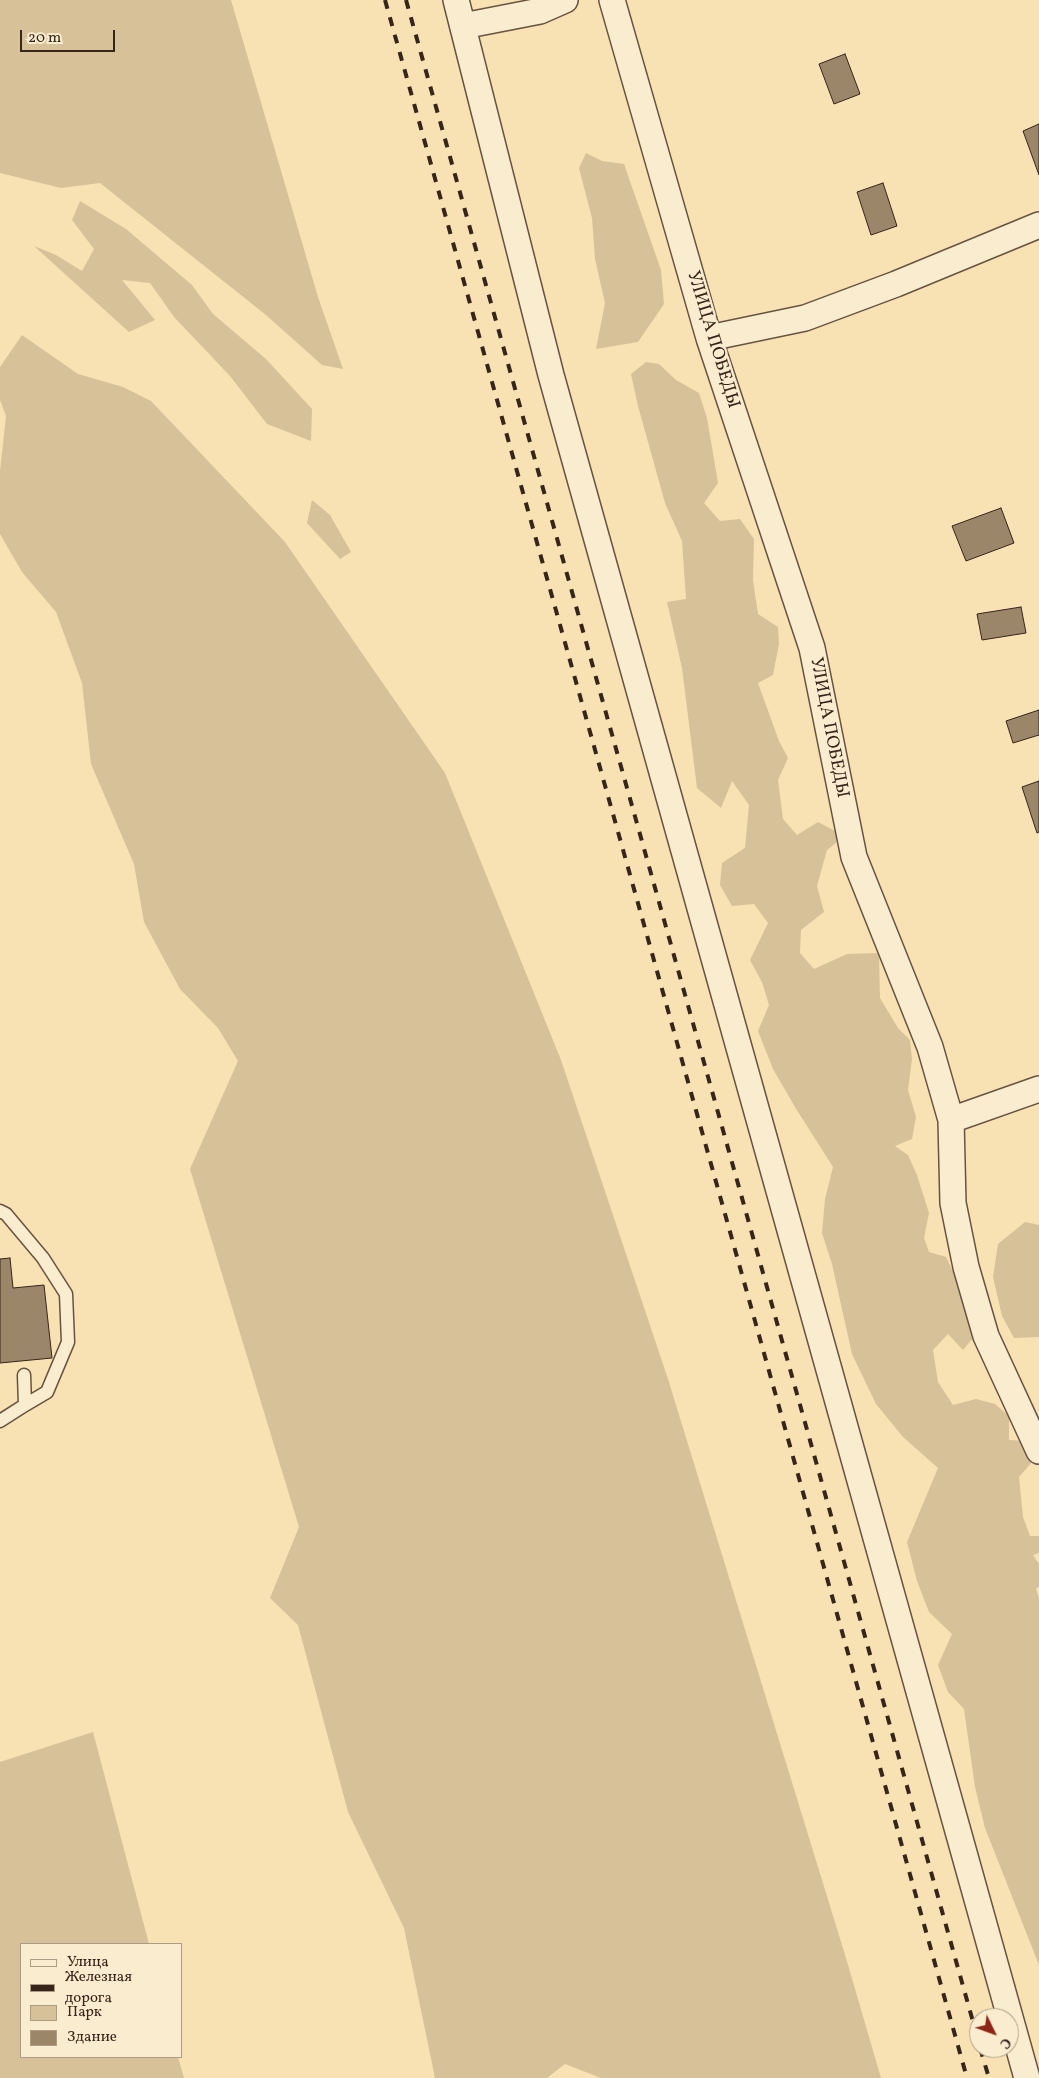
<!DOCTYPE html>
<html>
<head>
<meta charset="utf-8">
<style>
  body { margin:0 }
  #map { position:relative; width:1039px; height:2078px; overflow:hidden; background:#f8e1b3; font-family:Vollkorn,serif }
  canvas { display:block }
  .legend { position:absolute; left:20px; top:1943px; width:162px; height:115px; box-sizing:border-box; background:#faecce; border:1px solid #ac9c86; margin:0; padding:6px 9px; list-style:none; font-size:15px; color:#37241b }
  .legend li { display:flex; align-items:center; gap:10px; height:25px }
  .legend b { width:25px; border:1px solid #ac9c86 }
  .north { position:absolute; left:969px; top:2008px; width:50px; height:50px; box-sizing:border-box; background:#faecce; border:1px solid #ac9c86; border-radius:50%; rotate:132deg; font-size:14px; font-weight:700; line-height:20px; text-align:center; color:#37241b }
  .north::after { content:''; display:block; margin:auto; width:18px; height:22px; background:#8f2418; clip-path:polygon(50% 0,100% 100%,50% 72%,0 100%) }
  .scale { position:absolute; left:20px; top:30px; width:95px; height:22px; box-sizing:border-box; border:2px solid #37241b; border-top:0; padding-left:6px; font-size:15px; line-height:18px; white-space:nowrap; color:#37241b; -webkit-text-stroke:4px #faecce; paint-order:stroke }
</style>
</head>
<body>
<div id="map">
<canvas width="1039" height="2078"></canvas>
<ul class="legend">
<li><b style="height:6px;background:#faecce"></b>Улица</li>
<li><b style="height:6px;background:#37241b"></b>Железная дорога</li>
<li><b style="height:14px;background:#d7c199"></b>Парк</li>
<li><b style="height:14px;background:#9b866a"></b>Здание</li>
</ul>
<div class="north">С</div>
<div class="scale">20 m</div>
</div>
<script>
const ctx = document.querySelector('canvas').getContext('2d');
ctx.lineJoin = 'round';
function fill(path, color) { ctx.fillStyle = color; ctx.fill(path, 'evenodd'); }
const poly = rows => new Path2D(rows.map(r => 'M' + r).join(''));
function trace(path, color, width, dash) { ctx.strokeStyle = color; ctx.lineWidth = width; ctx.lineCap = dash ? 'butt' : 'round'; ctx.setLineDash(dash || []); ctx.stroke(path); }
function drawText(font, color, halo, rows, align = 'center') {
  ctx.font = font + ' Vollkorn,serif'; ctx.lineWidth = 4.5; ctx.setLineDash([]); ctx.textBaseline = 'middle'; ctx.strokeStyle = halo; ctx.fillStyle = color; for (const [text, x, y, turn = 0] of rows) {
    ctx.save(); ctx.translate(x, y); ctx.rotate((+turn || 0) * Math.PI / 180); ctx.textAlign = isNaN(turn) ? turn : align; if (halo) ctx.strokeText(text, 0, 0); ctx.fillText(text, 0, 0); ctx.restore();
  }
}
fill(poly([
  [0,0,231,0,318,297,343,369,322,365,266,315,100,183,61,188,0,173],
  [586,153,602,161,624,164,661,270,664,304,638,342,596,349,605,303,595,259,592,218,579,168],
  [80,201,126,229,192,285,213,314,266,359,312,409,311,441,267,424,230,376,174,317,150,283,122,280,155,320,129,332,34,246,56,255,82,271,94,249,72,220],
  [22,335,78,374,123,387,151,401,285,542,445,773,561,1060,668,1379,846,1958,881,2078,601,2078,565,2064,547,2078,435,2078,404,1928,348,1812,298,1625,270,1598,299,1527,190,1169,238,1061,218,1028,180,989,144,922,134,864,91,764,82,683,56,612,22,572,0,534,0,471,6,416,0,400,0,367],
  [646,362,659,364,676,380,699,393,707,418,718,483,704,503,720,521,740,519,754,539,753,580,758,614,778,627,779,644,773,675,758,683,779,741,788,758,778,780,783,819,797,835,818,822,837,832,836,843,827,850,817,886,824,912,801,930,800,953,814,969,847,954,879,953,880,998,898,1028,910,1040,912,1059,908,1090,916,1117,912,1139,895,1146,908,1155,917,1175,929,1213,924,1238,929,1252,946,1257,963,1293,973,1338,963,1350,948,1334,933,1350,938,1382,953,1405,976,1399,995,1404,1009,1416,1009,1440,1027,1441,1039,1454,1019,1477,1023,1517,1030,1536,1039,1536,1039,1553,1033,1555,1039,1564,1039,1586,1036,1589,1039,1598,1039,1965,985,1828,975,1787,964,1709,948,1692,938,1665,952,1634,929,1612,917,1581,907,1542,938,1468,903,1437,876,1404,852,1354,832,1264,822,1233,825,1199,833,1167,795,1107,773,1069,758,1031,769,1005,762,982,750,960,768,923,754,904,732,906,720,885,722,863,745,848,749,805,732,781,721,808,697,788,682,668,667,602,686,599,682,541,665,503,638,406,631,374],
  [312,500,330,515,351,552,340,559,307,523],
  [1025,1222,1039,1225,1039,1337,1014,1338,1002,1316,993,1277,998,1244],
  [93,1732,149,1944,21,1944,21,2057,178,2057,184,2078,0,2078,0,1762]
]), '#d7c199');
const building = poly([
  [845,54,860,94,834,104,819,64,845,54],
  [1039,124,1039,175,1023,131,1039,124],
  [883,183,897,226,871,235,857,192,883,183],
  [1001,508,1014,543,966,561,952,526,1001,508],
  [1021,607,1026,633,982,640,977,614,1021,607],
  [1039,710,1039,735,1013,743,1006,721,1039,710],
  [1039,781,1039,832,1037,833,1022,787,1039,781],
  [10,1258,13,1288,44,1285,52,1358,0,1363,0,1259,10,1258]
]);
fill(building, '#9b866a');
trace(building, '#37241b', 1);
const service = poly([
  [0,1211,6,1214,43,1258,66,1294,68,1342,47,1392,25,1405],
  [0,1421,25,1405,24,1375]
]);
const minor = poly([
  [456,0,551,375,1027,2078],
  [612,0,709,338,812,648,854,857,930,1047,951,1120,953,1203,966,1267,986,1336,1039,1451],
  [463,26,540,11,565,0],
  [709,338,805,318,896,284,1039,225],
  [951,1120,1039,1089]
]);
trace(service, '#675341', 15);
trace(minor, '#675341', 28);
trace(service, '#faecce', 12);
trace(minor, '#faecce', 25);
trace(poly([
  [385,0,967,2078],
  [406,0,979,2043],
  [980,2048,989,2078]
]), '#37241b', 4, [9, 9]);
drawText('18px', '#37241b', '#faecce', [
  ["УЛИЦА ПОБЕДЫ",712,340,73],
  ["УЛИЦА ПОБЕДЫ",828,728,79]
]);
</script>
</body>
</html>
